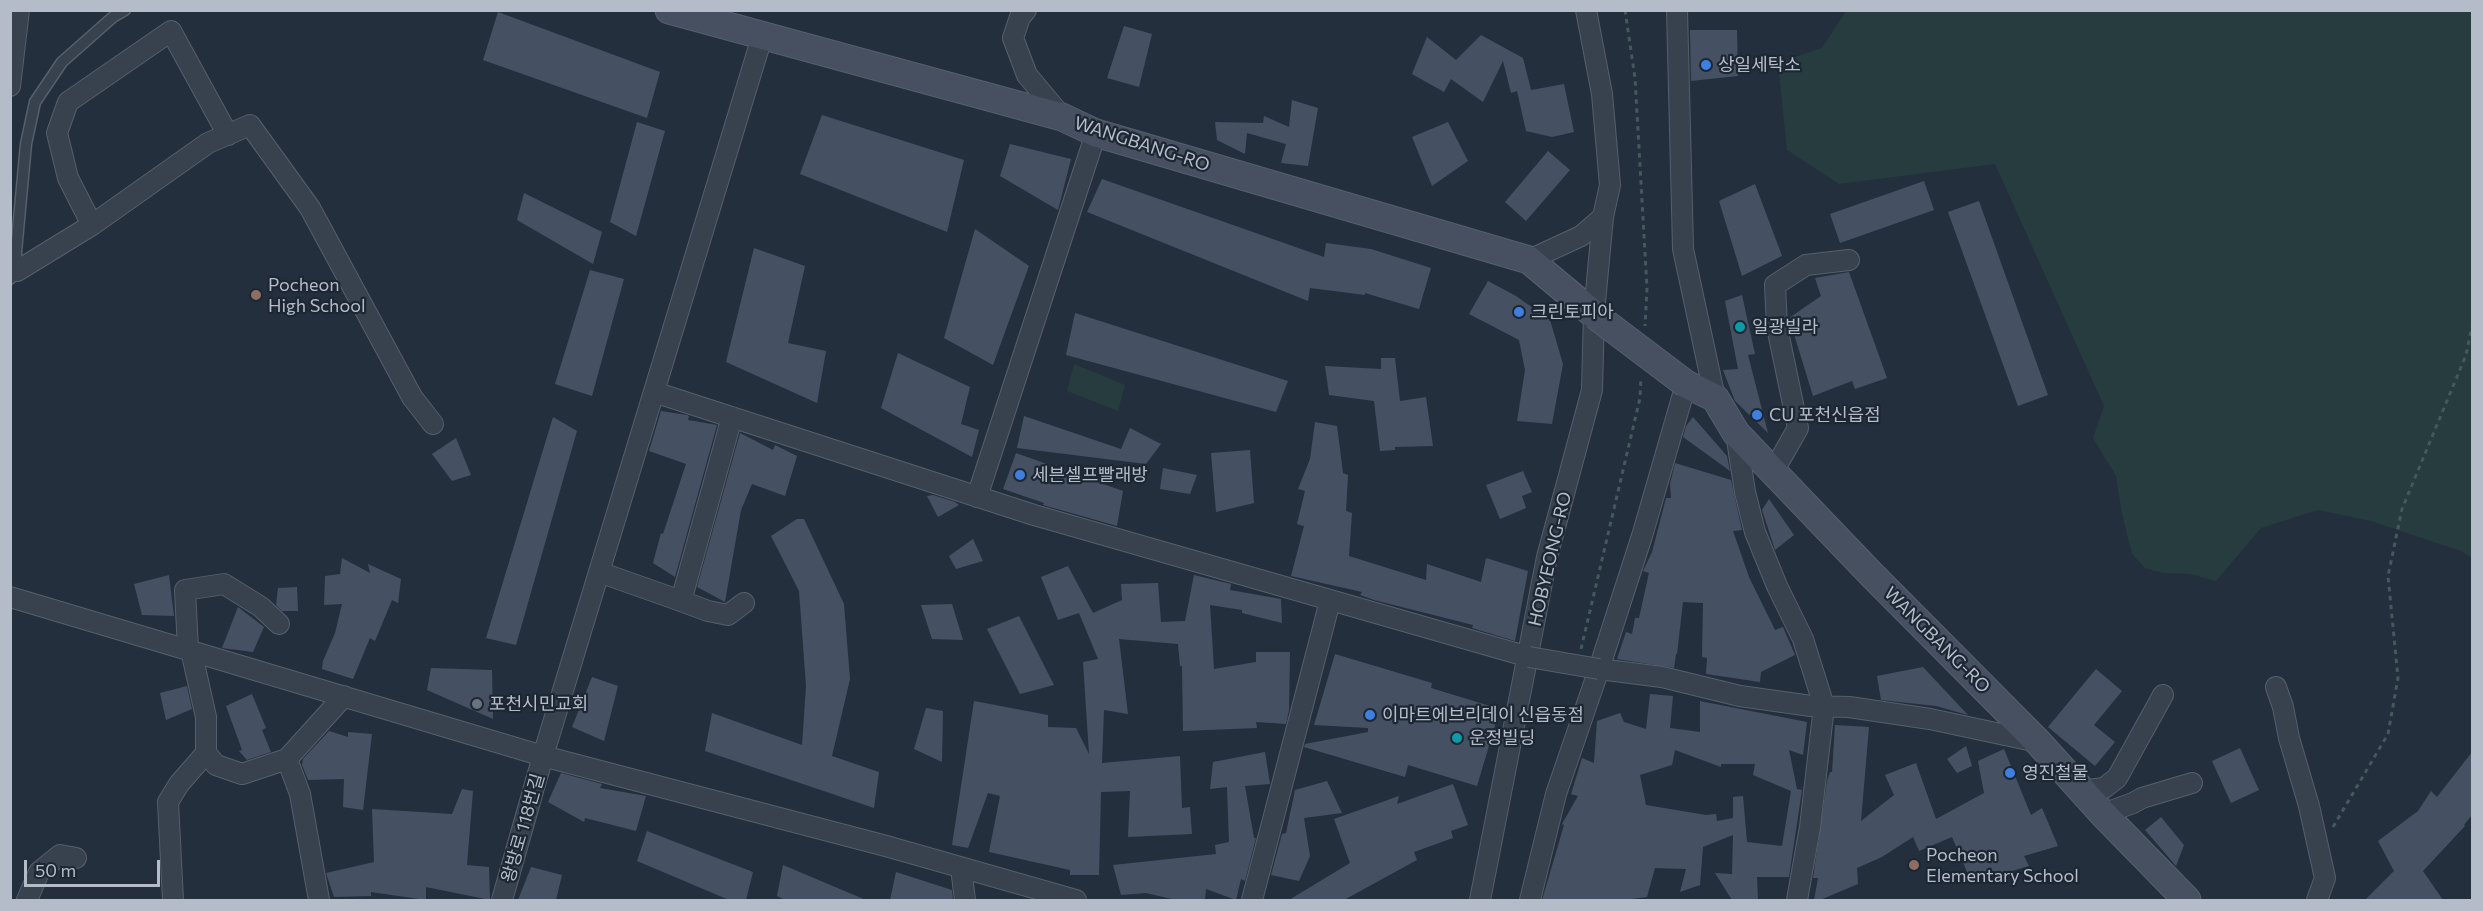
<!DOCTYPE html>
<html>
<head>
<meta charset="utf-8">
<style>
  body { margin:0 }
  #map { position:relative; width:2483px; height:911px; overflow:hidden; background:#242f3e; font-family:Commissioner,sans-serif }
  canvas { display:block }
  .frame { position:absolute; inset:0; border:12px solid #b4bcc9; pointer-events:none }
  .scale { position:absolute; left:24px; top:860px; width:136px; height:27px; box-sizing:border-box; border:3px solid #b4bcc9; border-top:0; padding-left:8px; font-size:18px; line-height:21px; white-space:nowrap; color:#b4bcc9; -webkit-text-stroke:4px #1d2633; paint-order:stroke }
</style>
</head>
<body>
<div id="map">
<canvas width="2483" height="911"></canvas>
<div class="frame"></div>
<div class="scale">50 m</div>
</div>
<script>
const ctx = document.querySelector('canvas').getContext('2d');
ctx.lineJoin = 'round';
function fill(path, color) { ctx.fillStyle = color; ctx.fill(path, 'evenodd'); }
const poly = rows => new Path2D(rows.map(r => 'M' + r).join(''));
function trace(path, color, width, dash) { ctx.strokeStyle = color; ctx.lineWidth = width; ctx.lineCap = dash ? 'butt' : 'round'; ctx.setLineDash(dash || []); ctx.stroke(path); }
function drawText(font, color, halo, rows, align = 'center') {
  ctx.font = font + ' Commissioner,"Noto Sans KR",sans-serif'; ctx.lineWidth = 4.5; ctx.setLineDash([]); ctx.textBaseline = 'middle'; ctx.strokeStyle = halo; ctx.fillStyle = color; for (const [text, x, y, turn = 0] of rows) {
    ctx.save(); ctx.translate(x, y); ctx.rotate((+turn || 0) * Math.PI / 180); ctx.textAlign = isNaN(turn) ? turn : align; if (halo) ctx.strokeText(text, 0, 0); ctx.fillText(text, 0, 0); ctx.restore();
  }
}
fill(poly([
  [1846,11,2472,11,2472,558,2461,551,2371,521,2318,510,2261,528,2216,581,2190,574,2163,573,2145,568,2132,554,2122,514,2116,476,2093,438,2104,406,1995,164,1839,184,1787,150,1778,63,1822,48],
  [1074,364,1125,385,1118,411,1067,391]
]), '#263c3f');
fill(poly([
  [498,12,660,72,647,118,483,60],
  [1124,26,1152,34,1139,87,1107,78],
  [1690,30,1737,30,1738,76,1691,81],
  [1481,35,1523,58,1531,90,1564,84,1574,132,1552,137,1526,131,1517,91,1511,93,1503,61,1483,102,1451,79,1444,92,1412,74,1427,37,1456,60],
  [1292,100,1318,108,1308,166,1281,163,1286,144,1247,133,1245,154,1217,140,1215,122,1263,123,1264,116,1289,127],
  [822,115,964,160,947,232,800,174],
  [637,122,665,131,636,236,610,222],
  [1448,122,1468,161,1432,186,1412,137],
  [1010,144,1071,159,1058,210,1000,176],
  [1548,151,1570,170,1526,221,1505,202],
  [1102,179,1324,257,1326,243,1371,249,1431,268,1419,309,1365,293,1365,295,1310,288,1308,301,1087,212],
  [1924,181,1934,210,1840,243,1830,214],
  [1755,184,1782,256,1742,276,1719,201],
  [524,193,602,232,593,264,517,220],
  [1979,201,2048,395,2018,406,1948,212],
  [975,229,1029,266,993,365,944,338],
  [754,248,805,266,788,343,826,351,817,403,726,362],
  [590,270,624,279,592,396,555,384],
  [1849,272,1887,378,1855,389,1852,381,1813,396,1789,318,1821,296,1815,278],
  [1488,281,1516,296,1550,320,1563,364,1552,424,1517,421,1525,370,1519,340,1469,314],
  [1742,295,1755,354,1748,355,1768,433,1735,401,1723,370,1738,369,1725,301],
  [1075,313,1288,381,1276,412,1066,355],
  [898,353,970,387,961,424,979,430,972,457,881,408],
  [1381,358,1395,358,1400,401,1426,397,1433,446,1395,447,1395,450,1380,451,1374,401,1329,395,1325,366,1381,369],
  [661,411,687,415,689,416,688,420,717,425,675,577,653,563,661,533,663,534,686,464,649,451],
  [1024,416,1121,449,1130,428,1161,444,1146,464,1017,448],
  [553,417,577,431,516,645,486,638],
  [1693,417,1727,456,1730,471,1683,437,1686,426],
  [1315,422,1337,426,1343,473,1348,475,1346,511,1352,513,1349,556,1426,580,1427,564,1481,582,1486,558,1528,571,1515,641,1472,628,1473,625,1374,600,1360,595,1362,592,1291,576,1304,526,1297,524,1305,491,1298,489,1310,459],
  [740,433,773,450,775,445,797,456,785,496,752,484,741,510,725,602,697,587],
  [456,438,471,475,452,481,432,454],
  [1250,450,1254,503,1216,512,1211,453],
  [1016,453,1123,491,1117,526,1043,505,1044,503,1003,489],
  [1675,463,1731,480,1742,530,1733,531,1749,577,1775,630,1783,627,1795,655,1761,672,1760,682,1706,674,1707,658,1702,657,1703,603,1683,602,1677,654,1676,654,1674,668,1617,659,1626,632,1632,634,1635,618,1639,618,1649,573,1643,571,1652,552,1666,498,1671,498,1670,484],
  [1163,468,1197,475,1190,494,1160,489],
  [1523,471,1532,492,1522,496,1526,508,1500,519,1486,485],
  [933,495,955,502,959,505,938,517,927,496],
  [1769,499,1794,535,1775,550,1762,510],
  [797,519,804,519,844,604,850,679,832,756,879,772,874,808,705,751,712,713,802,745,806,686,799,591,771,536],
  [973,539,983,561,956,569,949,556],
  [342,558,370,573,368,564,401,579,398,603,392,600,375,641,370,638,353,679,322,669,323,661,335,633,342,604,324,605,325,576,340,574],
  [1068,566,1093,613,1122,600,1121,584,1158,583,1161,622,1185,621,1194,575,1231,584,1230,590,1281,599,1282,623,1242,613,1242,610,1210,605,1214,669,1256,662,1256,652,1290,652,1289,710,1286,724,1256,722,1257,728,1183,731,1182,666,1180,666,1178,644,1119,639,1128,714,1104,710,1102,763,1180,756,1182,808,1190,807,1192,834,1128,837,1130,791,1101,792,1099,875,1070,875,1070,870,989,852,1000,796,988,793,968,848,952,845,974,701,1048,715,1048,727,1076,728,1089,754,1083,662,1098,659,1079,613,1058,620,1041,577],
  [169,575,174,616,142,615,134,584],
  [297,587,298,611,282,611,276,605,278,588],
  [952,604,963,640,932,639,921,605],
  [238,607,264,627,253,652,222,648],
  [1019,616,1054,685,1020,694,987,629],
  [1335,654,1432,683,1431,688,1500,709,1477,786,1408,765,1405,777,1304,747,1305,744,1368,732,1368,728,1314,725],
  [1923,667,1968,715,1936,706,1881,700,1877,676],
  [431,668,492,670,493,719,427,690],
  [2096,669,2122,691,2094,725,2115,742,2095,766,2048,727],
  [592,677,618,686,604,741,572,727],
  [187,686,192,709,166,720,160,693],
  [252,694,266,728,262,730,271,752,247,760,239,751,242,750,226,706],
  [1650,694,1673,696,1670,728,1700,732,1700,701,1807,722,1803,755,1789,750,1797,789,1802,790,1789,877,1757,877,1758,900,1732,900,1715,873,1732,874,1733,835,1703,847,1700,885,1680,892,1686,869,1655,868,1647,897,1624,900,1542,900,1564,825,1562,824,1578,796,1571,794,1582,758,1594,763,1597,721,1620,713,1624,722,1646,729],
  [1675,750,1721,767,1721,764,1755,764,1753,775,1791,791,1782,846,1747,842,1743,796,1733,797,1733,818,1717,821,1716,814,1706,815,1646,805,1640,775,1672,765],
  [926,708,943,711,942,762,914,749],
  [1835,725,1869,727,1861,821,1894,795,1885,775,1916,763,1936,819,1984,793,1978,761,2004,749,2031,815,2042,808,2058,846,2024,856,2029,866,1998,875,1997,872,1971,881,1952,837,1919,851,1913,837,1882,857,1857,868,1858,884,1820,900,1814,900,1818,878,1813,878,1827,781,1830,772,1832,772],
  [329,731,348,737,348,732,372,734,363,810,343,807,344,779,308,780,302,765,303,759],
  [1966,746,1972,766,1957,773,1947,759],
  [2240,748,2259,790,2231,803,2212,761],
  [1265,752,1270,784,1245,786,1254,838,1256,838,1245,881,1241,879,1236,900,1206,889,1205,900,1176,900,1146,893,1121,895,1113,865,1216,854,1215,845,1229,842,1227,787,1210,789,1213,762],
  [2472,752,2472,815,2464,825,2465,826,2423,871,2443,900,2365,900,2394,871,2378,841,2418,811,2431,791,2437,797],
  [561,773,602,784,600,788,646,796,636,831,585,818,584,822,548,802],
  [1327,781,1342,813,1304,818,1310,856,1299,881,1271,875,1282,834,1286,833,1295,790],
  [1453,784,1468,825,1451,831,1453,838,1414,852,1417,860,1344,900,1289,900,1350,863,1334,819,1399,796,1397,804],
  [462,789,473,791,467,865,489,867,490,900,426,887,426,900,371,892,371,896,334,897,326,873,374,862,372,809,452,814],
  [2161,817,2184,845,2176,866,2145,830],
  [647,831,753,872,746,900,729,900,637,861],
  [783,865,866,900,785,900,777,896],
  [531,867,562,875,556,900,518,900],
  [896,872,952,890,953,900,890,900]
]), '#455162');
const lane = poly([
  [10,279,17,271,16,252,26,144,35,102,62,62,113,17,125,10]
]);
const street = poly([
  [1026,10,1020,17,1013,38,1027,75,1062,117],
  [1677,10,1683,249,1715,398],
  [10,86,19,10],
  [92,225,68,178,57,133,68,102,171,31,228,135],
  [1529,260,1581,236,1603,217,1610,185,1602,94,1586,10],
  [17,271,92,225,208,143,250,125,310,208,412,397,433,424],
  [654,392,1034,515,1529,657],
  [1736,433,1745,492,1755,532,1777,586,1803,639,1824,706,1810,827,1797,900],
  [1773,472,1798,428,1777,327,1775,285,1806,265,1849,260],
  [977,497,1096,133],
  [599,572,681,601,732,417],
  [10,597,543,756,886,846,1076,900],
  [681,601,708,611,728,615,744,603],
  [188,649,185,590,224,584,261,607,279,624],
  [191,650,206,717,206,753,216,765,242,774,287,759],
  [1599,669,1662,677,1740,696,1811,706,1849,707,1930,719,2038,742],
  [2276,687,2283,707,2289,738,2309,806,2325,878,2317,900],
  [2082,791,2104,788,2117,778,2163,695],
  [2103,814,2133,803,2142,798,2192,783],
  [961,868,965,900],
  [27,900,39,872,60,855,76,858],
  [173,900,168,802,179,784,206,753],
  [319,900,300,794,287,759,344,696],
  [502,900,543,756,762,37],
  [1252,900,1330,601],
  [1480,900,1547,557,1592,390,1594,313,1603,217],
  [1530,900,1556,794,1599,669,1642,536,1686,384]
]);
const secondary = poly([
  [669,10,1062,117,1096,133,1529,260,1596,316],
  [1686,384,1715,398,1736,433,1872,575,2038,742,2103,814,2187,900]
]);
trace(lane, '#565f6c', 13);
trace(street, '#565f6c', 22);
trace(secondary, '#565f6c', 29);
trace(poly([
  [1625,10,1635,78,1647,288,1645,326],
  [1581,649,1640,398,1641,377],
  [2333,827,2388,734,2398,678,2388,576,2402,509,2466,355,2472,326]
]), '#44595c', 3, [4.5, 4.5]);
trace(lane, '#38414e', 10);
trace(street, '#38414e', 20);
trace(secondary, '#465061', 27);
const streetBridge = poly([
  [1529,657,1599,669]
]);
const secondaryBridge = poly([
  [1596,316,1686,384]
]);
trace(streetBridge, '#565f6c', 22, []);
trace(secondaryBridge, '#565f6c', 29, []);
trace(streetBridge, '#38414e', 20);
trace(secondaryBridge, '#465061', 27);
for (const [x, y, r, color] of [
  [1706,65,6,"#3f7fe0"],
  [256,295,6,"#8d6e63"],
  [1519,312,6,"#3f7fe0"],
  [1740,327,6,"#0f9aa8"],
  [1757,415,6,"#3f7fe0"],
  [1020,475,6,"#3f7fe0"],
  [477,704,6,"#6b7280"],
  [1370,715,6,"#3f7fe0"],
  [1457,738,6,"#0f9aa8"],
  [2010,773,6,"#3f7fe0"],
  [1914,865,6,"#8d6e63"]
]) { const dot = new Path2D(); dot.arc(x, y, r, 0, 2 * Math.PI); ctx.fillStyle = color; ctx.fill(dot); trace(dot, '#1d2633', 2); }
drawText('18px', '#b4bcc9', '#1d2633', [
  ["상일세탁소",1718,65],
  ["Pocheon",268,285],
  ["High School",268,306],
  ["크린토피아",1531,312],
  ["일광빌라",1752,327],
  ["CU 포천신읍점",1769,415],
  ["세븐셀프빨래방",1032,475],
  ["포천시민교회",489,704],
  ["이마트에브리데이 신읍동점",1382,715],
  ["운정빌딩",1469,738],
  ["영진철물",2022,773],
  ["Pocheon",1926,855],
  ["Elementary School",1926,876]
], 'left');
drawText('18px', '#b4bcc9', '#1d2633', [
  ["WANGBANG-RO",1142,144,18],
  ["HOBYEONG-RO",1550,559,-77],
  ["WANGBANG-RO",1937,640,45],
  ["왕방로 118번길",523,828,-74]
]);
</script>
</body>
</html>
